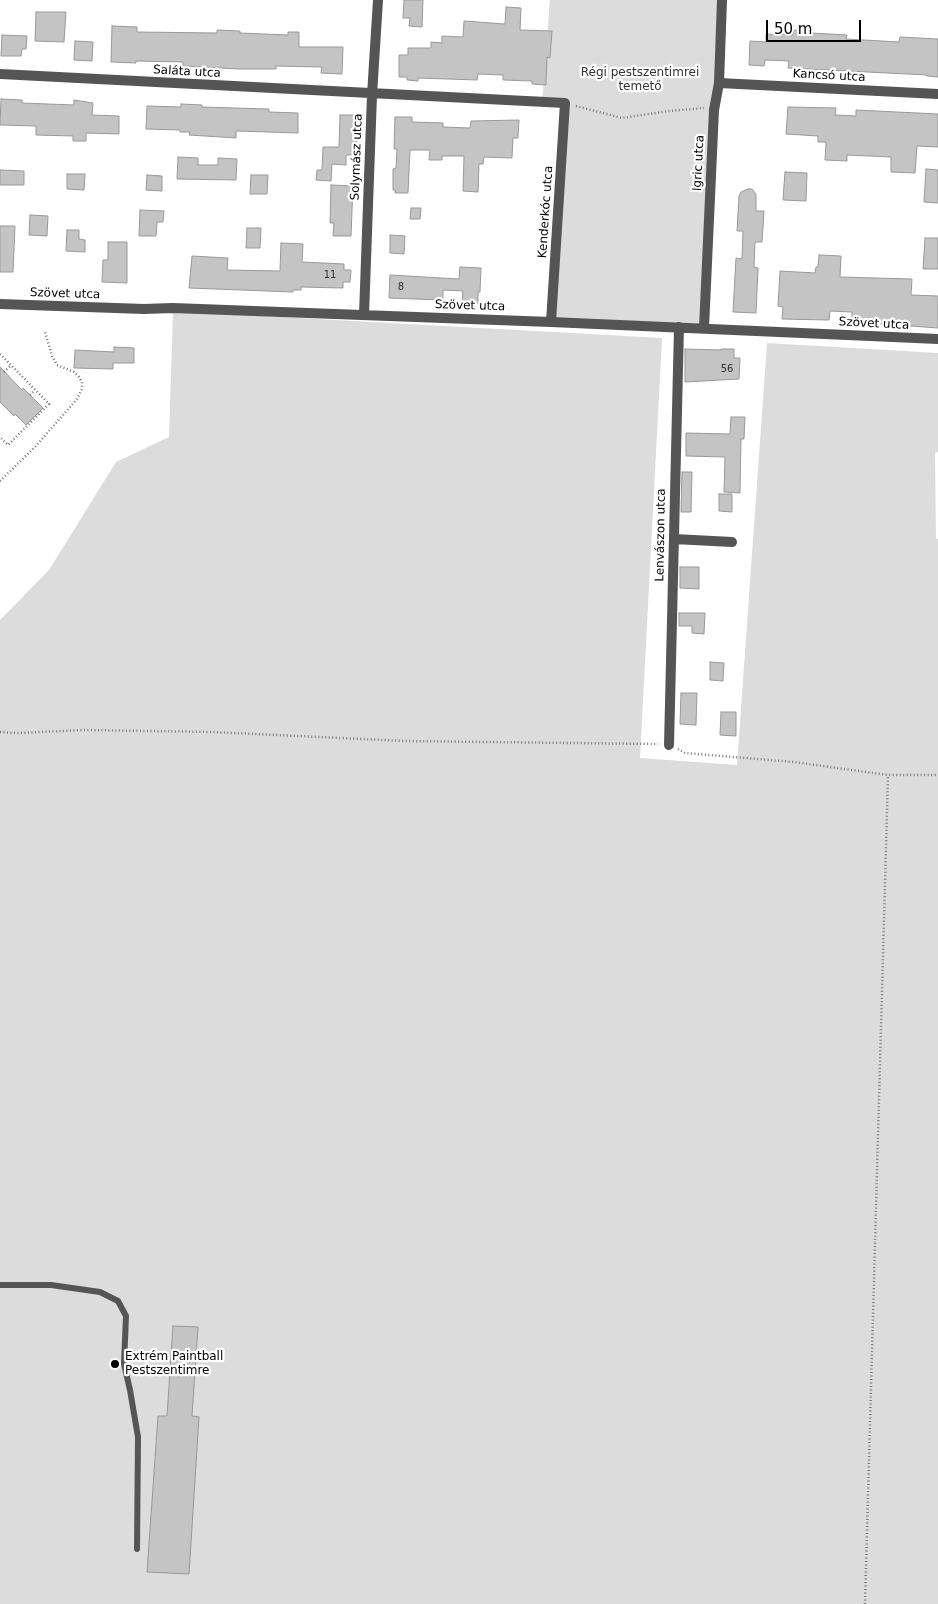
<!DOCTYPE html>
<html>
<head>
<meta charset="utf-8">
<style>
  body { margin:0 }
  #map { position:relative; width:938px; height:1604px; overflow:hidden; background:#fff; font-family:"DejaVu Sans",sans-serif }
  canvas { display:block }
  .scale { position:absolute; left:766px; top:20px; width:95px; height:22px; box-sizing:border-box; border:2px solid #000; border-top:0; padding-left:6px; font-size:15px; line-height:18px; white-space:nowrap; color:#000; -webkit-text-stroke:4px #fff; paint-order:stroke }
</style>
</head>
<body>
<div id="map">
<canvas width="938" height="1604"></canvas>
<div class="scale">50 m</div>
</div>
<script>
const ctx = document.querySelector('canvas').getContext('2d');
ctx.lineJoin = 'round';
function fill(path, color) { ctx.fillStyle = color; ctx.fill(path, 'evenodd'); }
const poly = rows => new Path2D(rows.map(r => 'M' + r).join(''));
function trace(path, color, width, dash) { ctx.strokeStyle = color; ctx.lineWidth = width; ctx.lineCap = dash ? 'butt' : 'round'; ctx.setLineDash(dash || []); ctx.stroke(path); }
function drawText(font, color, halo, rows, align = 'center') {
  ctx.font = font + ' "DejaVu Sans",sans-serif'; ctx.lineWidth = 4.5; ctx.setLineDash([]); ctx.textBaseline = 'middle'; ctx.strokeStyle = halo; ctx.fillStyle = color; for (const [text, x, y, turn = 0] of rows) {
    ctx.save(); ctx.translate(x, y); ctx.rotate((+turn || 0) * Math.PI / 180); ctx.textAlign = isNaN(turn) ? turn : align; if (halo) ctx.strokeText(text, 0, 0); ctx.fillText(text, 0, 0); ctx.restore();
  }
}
fill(poly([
  [550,0,722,0,704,328,551,322,565,104,542,102],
  [173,311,662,338,640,758,737,765,767,343,938,353,938,452,935,453,936,539,938,539,938,1604,0,1604,0,620,49,570,116,462,169,437]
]), '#dcdcdc');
const building = poly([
  [404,0,423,0,422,27,409,26,410,18,403,18,404,0],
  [506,7,521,8,520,30,552,31,550,58,547,57,546,85,532,84,532,81,503,80,503,75,478,74,477,80,418,78,418,81,407,80,407,77,399,77,399,55,408,55,408,48,431,48,431,42,442,43,442,36,463,37,464,21,505,24,506,7],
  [36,12,66,12,64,42,35,41,36,12],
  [112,26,137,27,137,32,217,33,217,30,240,31,240,33,288,35,288,32,299,32,299,47,343,47,342,74,321,73,322,67,276,66,276,69,239,69,183,66,183,62,136,61,136,63,111,62,112,26],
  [793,30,811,31,811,33,847,35,846,39,899,42,900,37,938,39,938,77,927,76,927,75,788,68,789,61,765,60,764,66,749,65,750,41,766,42,766,34,793,35,793,30],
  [2,35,27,36,26,49,22,49,21,56,1,56,2,35],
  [75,41,93,42,92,61,74,60,75,41],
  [1,99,22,100,22,103,74,105,74,100,93,103,92,115,119,116,119,134,86,133,86,141,73,141,73,136,36,135,36,126,0,125,1,99],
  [181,104,202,105,202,107,269,109,269,112,298,113,298,133,236,131,236,138,189,135,190,132,180,132,180,130,146,129,147,106,181,107,181,104],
  [788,107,836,108,835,115,856,116,856,110,938,114,938,147,917,146,915,173,891,172,891,157,847,155,847,161,825,160,826,142,818,142,818,136,786,134,788,107],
  [340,115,357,115,356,155,346,155,346,165,332,164,331,181,316,180,317,170,322,170,323,147,339,147,340,115],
  [395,117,412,117,412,122,443,123,443,127,470,128,471,121,519,120,518,138,513,138,512,158,484,157,483,164,479,164,478,192,463,191,464,156,442,156,442,160,429,160,430,150,410,150,408,193,395,193,395,190,393,190,393,169,396,168,397,149,394,149,395,117],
  [178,157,198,158,198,165,218,165,218,158,237,159,236,180,177,179,178,157],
  [926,169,938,170,938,203,924,202,926,169],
  [0,170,24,171,24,185,0,185,0,170],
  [785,172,807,173,806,201,783,200,785,172],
  [67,174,85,174,84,190,67,189,67,174],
  [147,175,162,176,162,191,146,190,147,175],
  [251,175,268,175,267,194,250,194,251,175],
  [331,185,353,186,351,236,333,236,334,223,330,223,331,185],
  [748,189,752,189,756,194,756,211,764,211,762,242,755,242,754,267,758,268,756,313,733,312,736,258,742,259,743,231,737,231,739,196,741,192,748,189],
  [411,208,421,208,420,219,410,219,411,208],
  [140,210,164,211,163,222,157,222,156,236,139,236,140,210],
  [30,215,48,216,47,236,29,235,30,215],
  [0,226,15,226,13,272,0,272,0,226],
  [247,228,261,228,260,248,246,248,247,228],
  [67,230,79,230,79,239,85,240,85,252,66,251,67,230],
  [390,235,405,236,404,254,390,253,390,235],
  [925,238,938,238,938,269,923,269,925,238],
  [108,242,127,242,127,283,102,282,103,260,108,260,108,242],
  [281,243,303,244,302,262,344,264,344,270,351,270,350,282,343,282,343,288,301,287,301,290,293,290,293,292,189,288,192,256,228,258,227,270,280,271,281,243],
  [819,255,841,256,840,277,912,279,911,295,938,296,938,328,869,323,869,325,852,324,852,312,830,311,829,320,782,319,783,307,778,306,780,271,815,273,816,267,818,267,819,255],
  [460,267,481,268,480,292,478,292,478,303,462,303,463,291,443,290,443,300,389,298,390,275,459,279,460,267],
  [114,347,134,348,134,363,113,363,113,369,74,368,75,350,114,352,114,347],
  [685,349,721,350,721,349,734,349,734,358,740,358,739,379,685,382,685,349],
  [0,367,22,390,23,388,43,408,26,425,15,414,14,416,0,402,0,367],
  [731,417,745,417,744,439,741,439,740,493,724,492,725,457,686,456,686,433,730,434,731,417],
  [682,472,692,472,691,512,681,512,682,472],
  [719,494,732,494,732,512,719,511,719,494],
  [680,567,699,567,699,589,680,588,680,567],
  [679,613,705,613,704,634,692,633,692,626,679,626,679,613],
  [710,662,724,663,723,681,710,680,710,662],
  [681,693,697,693,696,725,680,724,681,693],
  [721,712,736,712,736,736,720,735,721,712],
  [173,1326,198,1327,192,1416,199,1417,189,1574,147,1572,158,1416,167,1416,173,1326]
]);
fill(building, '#c4c4c4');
trace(building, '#999', 1);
trace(poly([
  [576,106,622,118,669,111,704,108],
  [0,354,49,404,8,445,0,437],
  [4,372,11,365],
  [30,395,35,390],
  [0,481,35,447,77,399,82,389,82,382,79,377,74,372,57,365,52,356,45,332],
  [0,732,18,733,84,730,212,732,405,741,658,744],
  [678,749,685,753,794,762,888,775,938,775],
  [865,1604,888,775]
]), '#777', 2.5, [1, 2.5]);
trace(poly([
  [0,1285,51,1285,100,1292,118,1301,126,1316,124,1364,130,1390,138,1437,137,1549]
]), '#555', 6);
trace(poly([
  [0,74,565,103,551,322],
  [719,83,938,94],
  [0,304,144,309,173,308,551,322,938,339],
  [364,315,372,95,378,0],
  [704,328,714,110,719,83,722,0],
  [674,539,732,542],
  [669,745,679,327]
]), '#555', 10);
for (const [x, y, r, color] of [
  [115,1364,5,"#000"]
]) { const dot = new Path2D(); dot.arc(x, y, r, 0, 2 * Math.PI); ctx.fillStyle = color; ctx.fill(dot); trace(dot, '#fff', 2); }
drawText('10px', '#313131', null, [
  ["11",330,275],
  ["8",401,287],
  ["56",727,369]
]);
drawText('12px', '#000', '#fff', [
  ["Saláta utca",187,72,3],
  ["Kancsó utca",829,76,3],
  ["Solymász utca",357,157,-88],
  ["Igric utca",699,163,-87],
  ["Kenderkóc utca",546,212,-86],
  ["Szövet utca",65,294,2],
  ["Szövet utca",470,306,2],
  ["Szövet utca",874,324,3],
  ["Lenvászon utca",661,535,-89]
]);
drawText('12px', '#333', '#fff', [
  ["Régi pestszentimrei",640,73],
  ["temető",640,87]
]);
drawText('12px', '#000', '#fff', [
  ["Extrém Paintball",125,1357],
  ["Pestszentimre",125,1371]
], 'left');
</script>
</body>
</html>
